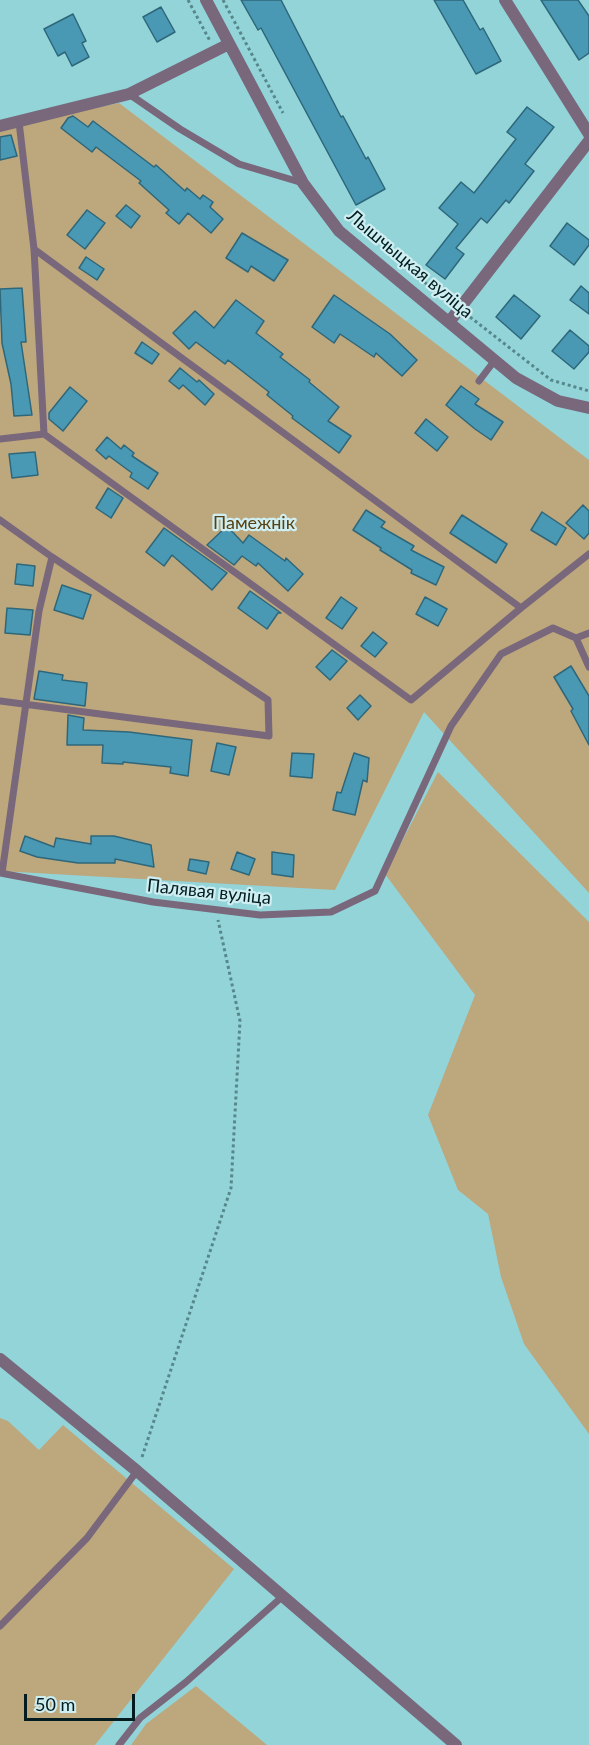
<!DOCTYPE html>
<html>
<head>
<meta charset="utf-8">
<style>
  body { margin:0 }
  #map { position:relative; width:589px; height:1745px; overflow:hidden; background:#93d4d9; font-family:Lato,sans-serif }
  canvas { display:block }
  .scale { position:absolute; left:24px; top:1694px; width:111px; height:27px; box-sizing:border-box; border:3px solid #021c1f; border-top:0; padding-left:8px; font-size:18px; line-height:21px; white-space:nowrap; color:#021c1f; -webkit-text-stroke:4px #cfeef1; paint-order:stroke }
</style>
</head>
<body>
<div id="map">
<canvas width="589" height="1745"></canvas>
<div class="scale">50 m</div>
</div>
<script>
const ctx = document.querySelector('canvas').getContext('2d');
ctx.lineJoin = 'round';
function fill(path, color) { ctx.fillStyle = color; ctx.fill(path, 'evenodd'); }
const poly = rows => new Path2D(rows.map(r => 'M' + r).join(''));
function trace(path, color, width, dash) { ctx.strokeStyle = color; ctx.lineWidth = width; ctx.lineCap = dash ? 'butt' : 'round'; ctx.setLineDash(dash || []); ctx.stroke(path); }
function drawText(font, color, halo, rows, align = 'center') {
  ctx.font = font + ' Lato,sans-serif'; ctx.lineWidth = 4.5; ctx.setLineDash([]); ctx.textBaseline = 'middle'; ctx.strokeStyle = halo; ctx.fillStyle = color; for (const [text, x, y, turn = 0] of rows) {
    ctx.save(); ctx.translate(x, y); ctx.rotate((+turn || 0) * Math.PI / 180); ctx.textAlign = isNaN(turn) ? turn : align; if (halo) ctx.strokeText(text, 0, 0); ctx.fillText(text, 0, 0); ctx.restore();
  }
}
fill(poly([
  [119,103,589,460,589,893,424,712,335,890,0,871,0,128],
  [438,772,589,922,589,1434,524,1344,501,1277,488,1214,458,1190,428,1115,475,995,385,874],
  [0,1418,8,1421,39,1450,63,1425,234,1569,95,1745,0,1745],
  [196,1686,267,1745,131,1745,146,1724]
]), '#bda77d');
const building = poly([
  [241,0,281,0,341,117,343,116,366,159,368,157,385,189,356,205,261,28,258,30,241,0],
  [434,0,463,0,480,30,483,28,501,61,476,74,434,0],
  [541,0,578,0,589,16,589,53,579,60,541,0],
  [161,7,175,32,157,42,143,17,161,7],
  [73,14,86,41,82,43,89,57,72,66,65,52,58,56,44,29,73,14],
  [527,107,554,127,525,164,534,171,509,203,506,200,487,223,481,218,456,248,464,254,445,279,426,265,458,224,439,208,461,182,474,193,516,139,507,132,527,107],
  [73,116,88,127,93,121,154,167,156,165,185,191,187,188,200,199,203,195,213,202,210,207,223,219,211,233,188,213,179,224,166,213,169,210,139,183,141,181,96,147,92,152,61,128,68,118,73,116],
  [11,135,17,156,0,160,0,137,11,135],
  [126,205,140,216,131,228,116,216,126,205],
  [87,210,105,223,85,249,67,235,87,210],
  [567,223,589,240,589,245,574,265,550,246,567,223],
  [242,233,288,260,274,281,251,266,248,272,226,258,242,233],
  [86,257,104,269,97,280,79,268,86,257],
  [581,286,589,293,589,314,570,300,581,286],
  [22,288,26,342,21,342,32,415,14,416,11,384,2,343,0,289,22,288],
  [334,295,390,334,417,360,402,376,376,353,374,357,340,334,334,343,312,327,334,295],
  [514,295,540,316,521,339,496,317,514,295],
  [236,300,264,321,256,333,283,354,280,357,310,380,309,382,339,407,328,421,351,436,339,453,292,418,293,416,267,395,269,392,228,360,225,364,196,342,189,349,173,333,195,311,214,328,236,300],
  [570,330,589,346,589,352,574,369,552,351,570,330],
  [142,342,159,354,152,364,135,353,142,342],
  [180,368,197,382,199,380,214,394,205,405,183,385,179,389,169,381,180,368],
  [461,386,479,399,475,404,503,422,491,440,475,429,446,405,461,386],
  [70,387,87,401,63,431,49,419,49,413,70,387],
  [426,419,448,437,437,451,415,433,426,419],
  [107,437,121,449,124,445,134,453,132,456,158,473,148,489,130,477,132,473,109,456,106,459,96,450,107,437],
  [35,452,38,475,12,478,9,454,35,452],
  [108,488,123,498,111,518,96,508,108,488],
  [583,505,589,511,589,533,584,539,566,523,583,505],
  [366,510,385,522,381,527,414,546,411,550,444,567,436,585,411,573,412,570,380,550,381,548,353,530,366,510],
  [542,512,566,528,556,545,531,530,542,512],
  [462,515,507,544,496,563,450,533,462,515],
  [227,526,243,543,249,535,285,561,286,558,303,574,288,591,258,563,256,566,242,556,234,565,207,545,227,526],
  [164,528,227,573,212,590,172,555,164,566,146,552,164,528],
  [17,564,35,566,33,586,15,584,17,564],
  [62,585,91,595,83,619,54,610,62,585],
  [250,591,281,613,278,613,267,629,238,608,250,591],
  [341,597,357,608,342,629,326,618,341,597],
  [425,597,447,609,438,626,416,614,425,597],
  [7,608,33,610,30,635,5,633,7,608],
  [373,632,387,643,375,657,361,646,373,632],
  [332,650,347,661,330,680,316,667,332,650],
  [571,666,589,696,589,745,571,711,573,709,554,677,571,666],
  [39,671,63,675,62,680,87,683,85,706,34,699,39,671],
  [360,695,371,706,358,720,347,708,360,695],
  [68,715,84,718,83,730,129,732,192,740,188,776,170,773,171,767,123,762,123,764,102,763,103,745,67,745,68,715],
  [217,743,236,747,229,775,211,771,217,743],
  [292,753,314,754,312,778,290,776,292,753],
  [354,753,369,758,367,782,363,780,355,815,333,810,337,792,341,793,354,753],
  [25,836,54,847,56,838,91,844,91,836,114,836,151,845,154,867,115,859,115,863,78,863,37,857,20,851,25,836],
  [237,852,255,859,249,875,231,869,237,852],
  [272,852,294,855,293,877,272,874,272,852],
  [190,859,209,862,206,874,188,870,190,859]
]);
fill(building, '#4a99b4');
trace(building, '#2f677a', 1.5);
trace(poly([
  [188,0,210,41],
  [223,0,283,113],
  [401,264,450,302],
  [470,317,551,380,589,391],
  [142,1457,231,1188,240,1021,218,920]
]), '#56878b', 3, [3, 3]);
trace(poly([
  [129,94,180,129,239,164,303,183],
  [19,122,34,249,44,434],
  [34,249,521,608],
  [479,381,495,360],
  [0,439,44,434,411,700,521,608,589,554],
  [0,520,52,557,268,700,269,736,0,701],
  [576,638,589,633],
  [0,873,153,902,260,915,331,912,375,891,451,726,501,654,553,628,576,638,589,667],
  [2,873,39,611,52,557],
  [0,1626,87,1538,137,1471],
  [119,1745,140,1718,186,1682,283,1596]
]), '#79677b', 7);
trace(poly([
  [206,0,303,183,339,231,516,378,558,401,589,408],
  [505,0,589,134],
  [0,126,129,94,229,44],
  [450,321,589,141],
  [0,1359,137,1471,456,1745]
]), '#79677b', 12);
drawText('18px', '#021c1f', '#cfeef1', [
  ["Лышчыцкая вуліца",410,264,40],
  ["Палявая вуліца",209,892,6]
]);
drawText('18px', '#574110', '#cfeef1', [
  ["Памежнік",254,523]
]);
</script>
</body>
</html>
